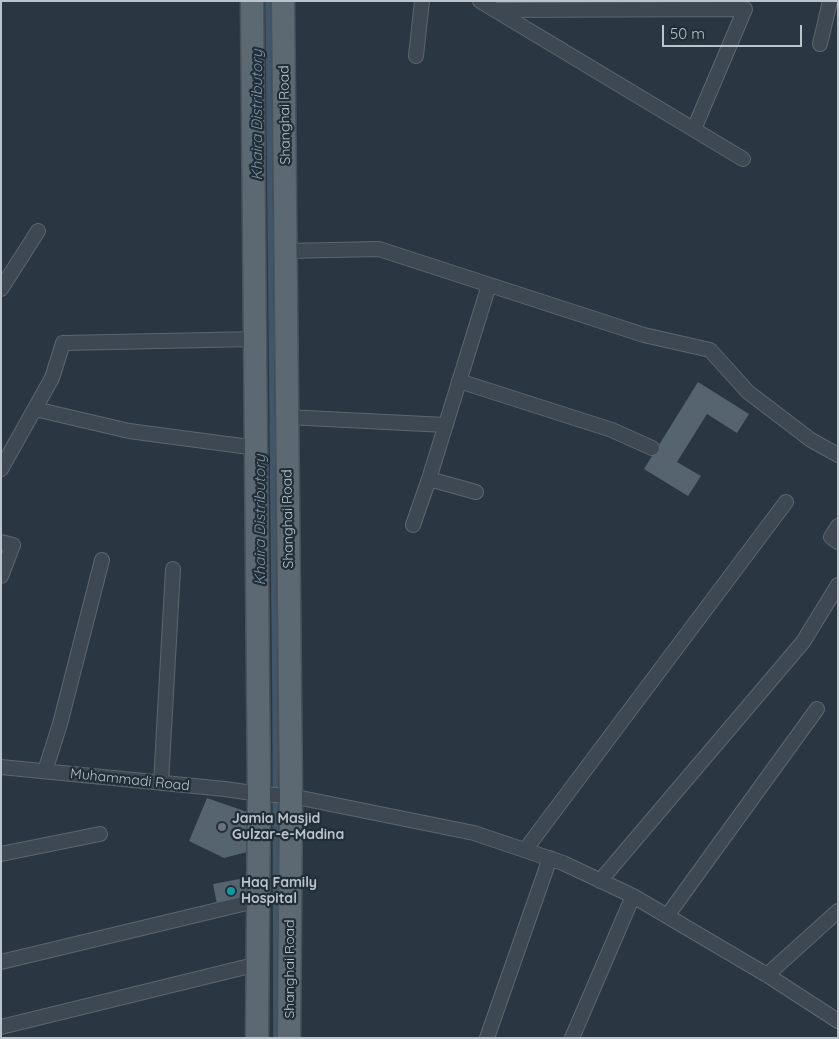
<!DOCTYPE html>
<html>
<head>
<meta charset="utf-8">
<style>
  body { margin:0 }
  #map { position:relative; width:839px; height:1039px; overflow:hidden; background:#2a3742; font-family:Quicksand,sans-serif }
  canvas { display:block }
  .frame { position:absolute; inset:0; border:2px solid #bbc3cc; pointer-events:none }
  .scale { position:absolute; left:662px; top:25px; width:140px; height:22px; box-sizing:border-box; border:2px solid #bbc3cc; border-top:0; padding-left:6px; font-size:15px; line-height:18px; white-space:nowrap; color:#bbc3cc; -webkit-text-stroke:4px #222e37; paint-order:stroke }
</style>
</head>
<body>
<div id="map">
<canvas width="839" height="1039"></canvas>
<div class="frame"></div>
<div class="scale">50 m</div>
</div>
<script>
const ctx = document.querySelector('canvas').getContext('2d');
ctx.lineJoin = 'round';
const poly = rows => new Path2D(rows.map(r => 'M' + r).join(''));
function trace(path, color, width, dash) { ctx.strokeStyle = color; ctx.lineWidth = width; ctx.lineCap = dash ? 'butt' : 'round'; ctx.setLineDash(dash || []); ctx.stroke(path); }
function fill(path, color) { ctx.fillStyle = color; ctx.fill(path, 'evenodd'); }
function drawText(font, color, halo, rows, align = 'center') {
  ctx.font = font + ' Quicksand,sans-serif'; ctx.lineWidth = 4.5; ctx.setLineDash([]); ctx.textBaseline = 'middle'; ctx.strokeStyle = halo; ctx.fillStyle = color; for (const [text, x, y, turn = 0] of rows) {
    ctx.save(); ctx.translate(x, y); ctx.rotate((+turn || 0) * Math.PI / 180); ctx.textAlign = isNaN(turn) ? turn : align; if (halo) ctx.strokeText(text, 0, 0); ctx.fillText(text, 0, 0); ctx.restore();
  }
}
trace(poly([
  [268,1,275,697,276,1038]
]), '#415769', 5.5);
fill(poly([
  [698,382,749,414,737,433,707,414,677,462,701,476,688,496,644,469],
  [207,798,250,813,247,852,224,858,189,841],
  [245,878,249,899,217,904,213,884]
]), '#55646f');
const minor = poly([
  [480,1,743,159],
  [495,10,745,9,694,129],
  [820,44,830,1],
  [416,56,422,1],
  [286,251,379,249,644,335,710,350,748,392,811,440,838,455],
  [1,289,38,231],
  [459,381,612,430,652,448],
  [35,409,129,431,257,448],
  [287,417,446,425],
  [1,469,52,378,63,343,256,339],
  [476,492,429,479,489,285],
  [413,525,429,479],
  [838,526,831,537,838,542],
  [1,542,13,545,1,576],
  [1,767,225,789,259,794,291,796,474,833,563,863,633,896,767,975,838,1021],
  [45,771,60,724,102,560],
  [161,783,173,569],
  [525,850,786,502],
  [1,854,100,834],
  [600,881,803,642,838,585],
  [667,916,817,709],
  [1,962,259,900],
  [767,975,838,911],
  [1,1027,258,964],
  [487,1038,550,858],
  [572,1038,633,896]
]);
const primary = poly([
  [252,1,259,794,257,1038],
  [283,1,291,796,289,1038]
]);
trace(minor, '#5c666f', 16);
trace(primary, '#47525b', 25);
trace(minor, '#3e4852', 14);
trace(primary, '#5c6872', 22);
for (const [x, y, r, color] of [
  [222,827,5,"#6b7280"],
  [231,891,5,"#0f9aa8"]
]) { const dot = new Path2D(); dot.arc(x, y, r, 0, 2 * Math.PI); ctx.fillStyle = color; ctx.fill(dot); trace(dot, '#222e37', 2); }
drawText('14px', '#bbc3cc', '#222e37', [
  ["Shanghai Road",285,115,-91],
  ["Shanghai Road",288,519,-91],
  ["Muhammadi Road",130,780,6],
  ["Shanghai Road",290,969,-90]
]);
drawText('bold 14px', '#bbc3cc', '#222e37', [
  ["Jamia Masjid",232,819],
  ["Gulzar-e-Madina",232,835],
  ["Haq Family",241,883],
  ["Hospital",241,899]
], 'left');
drawText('italic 15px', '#7e97ab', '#222e37', [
  ["Khaira Distributory",257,115,-90],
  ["Khaira Distributory",260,520,-90]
]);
</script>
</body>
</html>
